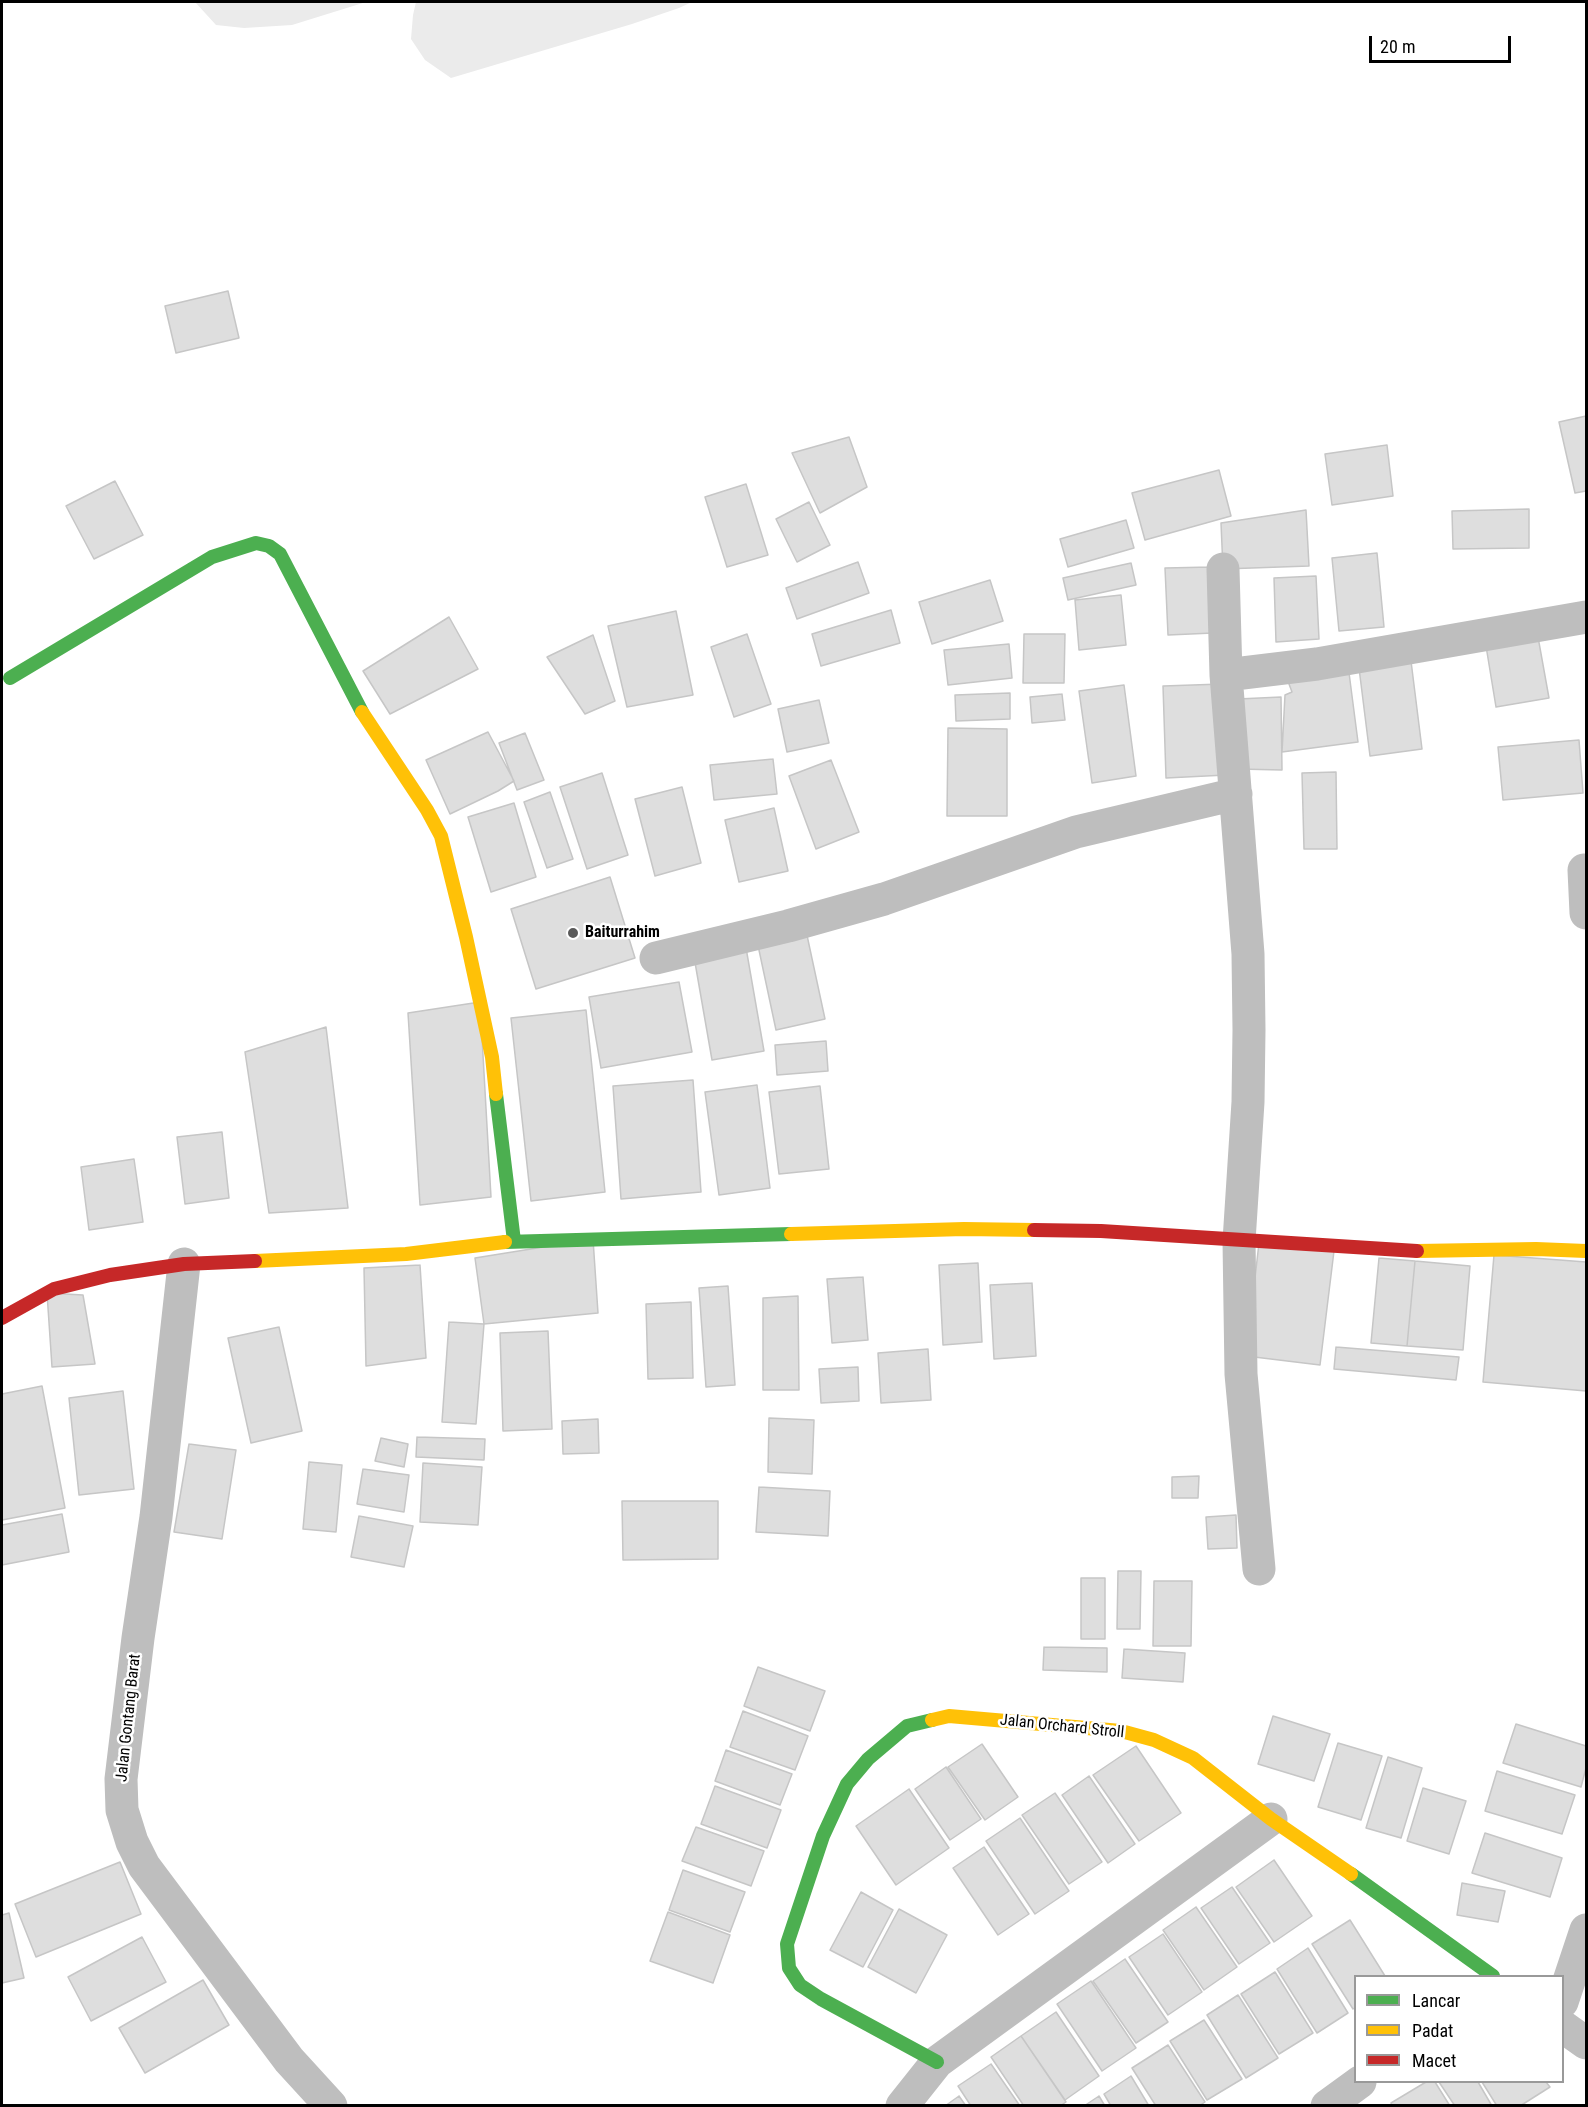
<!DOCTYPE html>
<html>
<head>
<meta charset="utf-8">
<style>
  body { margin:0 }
  #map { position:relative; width:1588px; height:2107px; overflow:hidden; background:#fff; font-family:"Roboto Condensed",sans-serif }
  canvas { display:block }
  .frame { position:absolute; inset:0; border:3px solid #000; pointer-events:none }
  .legend { position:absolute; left:1354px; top:1975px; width:210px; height:108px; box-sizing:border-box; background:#fff; border:2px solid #999; margin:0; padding:8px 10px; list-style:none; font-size:18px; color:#000 }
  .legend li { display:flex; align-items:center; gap:12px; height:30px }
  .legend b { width:30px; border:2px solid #999 }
  .scale { position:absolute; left:1369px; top:36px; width:142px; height:27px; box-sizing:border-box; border:3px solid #000; border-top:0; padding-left:8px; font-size:18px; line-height:21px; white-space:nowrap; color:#000; -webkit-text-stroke:4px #fff; paint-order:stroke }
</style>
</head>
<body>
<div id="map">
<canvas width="1588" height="2107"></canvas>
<div class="frame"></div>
<ul class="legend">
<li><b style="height:8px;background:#4caf50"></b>Lancar</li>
<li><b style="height:8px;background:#ffc107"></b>Padat</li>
<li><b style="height:8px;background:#c62828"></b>Macet</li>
</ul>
<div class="scale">20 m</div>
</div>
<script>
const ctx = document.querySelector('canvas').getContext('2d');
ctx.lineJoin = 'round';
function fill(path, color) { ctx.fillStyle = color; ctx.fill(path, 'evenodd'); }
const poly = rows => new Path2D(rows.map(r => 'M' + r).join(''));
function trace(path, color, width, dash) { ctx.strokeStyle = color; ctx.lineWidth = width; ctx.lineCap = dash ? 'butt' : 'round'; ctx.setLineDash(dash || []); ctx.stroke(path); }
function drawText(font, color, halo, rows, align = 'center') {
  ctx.font = font + ' "Roboto Condensed",sans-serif'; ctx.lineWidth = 5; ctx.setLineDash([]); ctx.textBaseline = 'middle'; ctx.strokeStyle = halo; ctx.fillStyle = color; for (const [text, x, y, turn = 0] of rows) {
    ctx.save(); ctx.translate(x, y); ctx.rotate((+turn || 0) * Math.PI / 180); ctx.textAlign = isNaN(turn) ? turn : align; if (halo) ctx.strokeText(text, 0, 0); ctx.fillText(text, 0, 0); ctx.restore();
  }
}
fill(poly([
  [195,2,366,2,292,25,244,28,216,25],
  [416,2,692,2,679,8,632,24,451,78,425,60,411,39,413,15]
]), '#ebebeb');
const building = poly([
  [228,291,239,338,176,353,165,306,228,291],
  [1586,416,1586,491,1575,493,1559,422,1586,416],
  [849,437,867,487,820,513,792,453,849,437],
  [1387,445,1393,496,1332,505,1325,454,1387,445],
  [1219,470,1231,516,1145,540,1132,493,1219,470],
  [115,481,143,535,94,559,66,506,115,481],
  [746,484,768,555,727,567,705,497,746,484],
  [809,502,830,545,797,562,776,519,809,502],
  [1529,509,1529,548,1453,549,1452,511,1529,509],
  [1306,510,1309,566,1223,569,1221,523,1306,510],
  [1126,520,1134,548,1068,567,1060,539,1126,520],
  [1377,553,1384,627,1339,631,1332,558,1377,553],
  [858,562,869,593,797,619,786,588,858,562],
  [1131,563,1136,585,1068,600,1063,578,1131,563],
  [1211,567,1213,633,1168,635,1165,568,1211,567],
  [1316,576,1319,639,1276,642,1274,578,1316,576],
  [990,580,1003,621,932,644,919,602,990,580],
  [1121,595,1126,645,1079,650,1075,600,1121,595],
  [891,610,900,643,821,666,812,634,891,610],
  [676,611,693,695,627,707,608,626,676,611],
  [449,617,478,669,390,714,363,671,449,617],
  [747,634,771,704,734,717,711,647,747,634],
  [1024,634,1065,634,1064,683,1023,683,1024,634],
  [593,635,615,701,585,714,547,657,593,635],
  [1538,637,1549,698,1496,707,1486,646,1538,637],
  [1009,644,1012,678,948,685,944,650,1009,644],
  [1411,661,1422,749,1370,756,1359,668,1411,661],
  [1348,665,1358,742,1282,752,1285,695,1292,692,1286,676,1348,665],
  [1222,684,1226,775,1166,778,1163,686,1222,684],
  [1124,685,1136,776,1092,783,1079,691,1124,685],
  [1010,693,1010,719,956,721,955,695,1010,693],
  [1062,694,1065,720,1032,723,1030,697,1062,694],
  [1281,697,1282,770,1238,769,1238,699,1281,697],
  [819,700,829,743,787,752,778,709,819,700],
  [948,728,1007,729,1007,816,947,816,948,728],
  [488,732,514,781,498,791,450,814,426,760,488,732],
  [525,733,544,780,517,790,499,743,525,733],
  [1579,740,1583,793,1503,800,1498,747,1579,740],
  [773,759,777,794,714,800,710,765,773,759],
  [831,760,859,832,816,849,789,776,831,760],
  [1336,772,1337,849,1304,849,1302,773,1336,772],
  [602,773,628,855,587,869,560,787,602,773],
  [682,787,701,863,655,876,635,799,682,787],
  [550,792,573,859,547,868,524,802,550,792],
  [514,803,536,877,491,892,468,817,514,803],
  [774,808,788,871,739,882,725,820,774,808],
  [610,877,635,958,536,989,511,909,610,877],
  [805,926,825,1019,776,1030,756,936,805,926],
  [745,942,764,1051,712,1060,693,951,745,942],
  [679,982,692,1052,601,1068,589,997,679,982],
  [480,1002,491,1197,420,1205,408,1013,480,1002],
  [586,1010,605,1192,531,1201,511,1018,586,1010],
  [326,1027,348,1208,269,1213,245,1052,326,1027],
  [826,1041,828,1071,777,1075,775,1045,826,1041],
  [693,1080,701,1192,621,1199,613,1086,693,1080],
  [757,1085,770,1188,719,1195,705,1092,757,1085],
  [820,1086,829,1169,779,1174,769,1092,820,1086],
  [222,1132,229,1198,185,1204,177,1137,222,1132],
  [134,1159,143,1222,89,1230,81,1167,134,1159],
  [593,1239,598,1313,484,1324,475,1258,593,1239],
  [1259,1243,1334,1251,1320,1365,1246,1356,1259,1243],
  [1494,1255,1586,1262,1586,1391,1483,1382,1494,1255],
  [1379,1258,1415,1261,1407,1346,1371,1343,1379,1258],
  [1415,1261,1470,1266,1463,1350,1407,1346,1415,1261],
  [978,1263,982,1342,943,1345,939,1265,978,1263],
  [420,1265,426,1358,366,1366,364,1268,420,1265],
  [863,1277,868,1340,832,1343,827,1279,863,1277],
  [1032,1283,1036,1356,994,1359,990,1285,1032,1283],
  [728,1286,735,1385,706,1387,699,1288,728,1286],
  [47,1293,83,1295,95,1364,52,1367,47,1293],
  [798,1296,799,1390,763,1390,763,1298,798,1296],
  [691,1302,693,1378,648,1379,646,1304,691,1302],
  [449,1322,484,1324,476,1424,442,1422,449,1322],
  [279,1327,302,1431,251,1443,228,1338,279,1327],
  [548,1331,552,1429,503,1431,500,1333,548,1331],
  [1336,1347,1459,1357,1456,1380,1334,1369,1336,1347],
  [928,1349,931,1400,881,1403,878,1353,928,1349],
  [858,1367,859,1401,821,1403,819,1369,858,1367],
  [42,1386,65,1508,2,1520,2,1394,42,1386],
  [123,1391,134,1489,79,1495,69,1398,123,1391],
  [769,1418,814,1420,812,1474,768,1472,769,1418],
  [598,1419,599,1453,563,1454,562,1421,598,1419],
  [417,1437,485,1439,484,1460,416,1457,417,1437],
  [381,1438,408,1444,404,1467,375,1461,381,1438],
  [189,1444,236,1450,222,1539,174,1532,189,1444],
  [309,1462,342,1465,336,1532,303,1529,309,1462],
  [423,1463,482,1467,478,1525,420,1522,423,1463],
  [363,1469,409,1475,404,1512,357,1504,363,1469],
  [1199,1476,1198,1498,1172,1498,1172,1477,1199,1476],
  [759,1487,830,1491,828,1536,756,1532,759,1487],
  [622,1501,718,1501,718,1559,623,1560,622,1501],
  [62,1514,69,1552,2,1565,2,1525,62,1514],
  [1236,1515,1237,1548,1208,1549,1206,1517,1236,1515],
  [359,1516,413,1526,404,1567,351,1557,359,1516],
  [1118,1571,1141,1571,1140,1629,1117,1629,1118,1571],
  [1081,1578,1105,1578,1105,1639,1081,1639,1081,1578],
  [1154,1581,1192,1581,1191,1646,1153,1646,1154,1581],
  [1044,1647,1107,1648,1107,1672,1043,1670,1044,1647],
  [1124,1649,1185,1653,1183,1682,1122,1678,1124,1649],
  [758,1667,825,1691,810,1731,744,1706,758,1667],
  [743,1711,808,1736,795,1770,730,1747,743,1711],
  [1273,1716,1330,1734,1314,1781,1258,1764,1273,1716],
  [1516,1724,1586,1746,1586,1768,1581,1787,1503,1763,1516,1724],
  [1338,1743,1382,1756,1361,1820,1318,1807,1338,1743],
  [982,1744,1018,1797,985,1820,948,1767,982,1744],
  [1136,1746,1181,1813,1139,1841,1093,1775,1136,1746],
  [726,1750,792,1774,780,1805,715,1781,726,1750],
  [1388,1757,1422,1768,1401,1838,1366,1828,1388,1757],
  [946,1767,981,1819,950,1840,915,1789,946,1767],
  [1497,1771,1575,1795,1562,1834,1485,1811,1497,1771],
  [1089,1776,1135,1844,1108,1863,1062,1795,1089,1776],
  [715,1786,781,1810,767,1848,701,1824,715,1786],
  [1423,1788,1466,1801,1449,1854,1407,1841,1423,1788],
  [909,1789,949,1848,896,1885,856,1826,909,1789],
  [1055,1793,1102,1862,1069,1884,1022,1815,1055,1793],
  [1020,1818,1069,1891,1035,1914,986,1841,1020,1818],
  [696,1827,764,1851,751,1886,682,1861,696,1827],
  [1485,1833,1562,1858,1550,1897,1472,1873,1485,1833],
  [984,1847,1029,1914,998,1935,953,1868,984,1847],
  [1274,1860,1312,1916,1274,1942,1236,1887,1274,1860],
  [120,1862,141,1914,36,1957,15,1904,120,1862],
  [683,1870,745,1892,730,1932,669,1910,683,1870],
  [1462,1883,1505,1891,1498,1922,1457,1915,1462,1883],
  [1232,1887,1270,1943,1239,1964,1201,1908,1232,1887],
  [861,1892,893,1910,863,1967,830,1950,861,1892],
  [1196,1907,1237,1967,1204,1990,1163,1930,1196,1907],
  [899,1909,947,1935,916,1993,868,1967,899,1909],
  [668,1912,730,1935,713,1983,650,1961,668,1912],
  [9,1913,24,1978,2,1983,2,1915,9,1913],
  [1350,1920,1385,1976,1356,1976,1356,2007,1353,2009,1312,1944,1350,1920],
  [1163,1934,1202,1992,1168,2015,1129,1957,1163,1934],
  [142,1937,166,1982,91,2021,68,1977,142,1937],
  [1308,1948,1348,2013,1317,2033,1277,1969,1308,1948],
  [1125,1959,1168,2022,1136,2043,1093,1981,1125,1959],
  [1275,1972,1313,2033,1279,2054,1241,1994,1275,1972],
  [203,1980,229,2025,145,2073,119,2028,203,1980],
  [1091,1981,1136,2048,1102,2071,1057,2004,1091,1981],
  [1238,1995,1278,2058,1246,2078,1207,2015,1238,1995],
  [1056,2012,1099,2076,1065,2100,1021,2036,1056,2012],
  [1204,2020,1242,2079,1207,2100,1170,2041,1204,2020],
  [1021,2036,1066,2102,1060,2106,1024,2106,991,2057,1021,2036],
  [1168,2045,1205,2102,1199,2106,1156,2106,1132,2068,1168,2045],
  [991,2064,1020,2106,971,2106,958,2086,991,2064],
  [1131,2076,1149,2106,1111,2106,1104,2094,1131,2076],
  [1426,2082,1435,2082,1450,2106,1392,2106,1391,2103,1426,2082],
  [1439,2082,1478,2082,1492,2106,1455,2106,1439,2082],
  [1482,2082,1546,2082,1550,2087,1520,2106,1497,2106,1482,2082],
  [959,2096,966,2106,945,2106,959,2096],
  [1099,2096,1105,2106,1084,2106,1099,2096]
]);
fill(building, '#dedede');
trace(building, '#c6c6c6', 1.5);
trace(poly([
  [1223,569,1226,675,1248,954,1249,1030,1248,1102,1239,1241,1241,1374,1259,1569],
  [1226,675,1317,664,1586,617],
  [1584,870,1586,913],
  [656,958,788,926,884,899,1076,832,1236,794],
  [184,1264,156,1517,138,1638,121,1779,122,1810,132,1842,144,1866,289,2060,331,2106],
  [1562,2002,1586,1930],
  [1562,2026,1586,2043],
  [902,2106,937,2062,1271,1819],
  [1327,2106,1360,2082]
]), '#bebebe', 33);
trace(poly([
  [10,678,212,557,256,543,269,546,280,554,362,712],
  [496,1094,514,1241],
  [505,1242,791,1234],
  [932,1720,907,1726,868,1759,847,1784,823,1836,787,1944,789,1968,800,1985,821,1999,937,2062],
  [1351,1874,1493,1976]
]), '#4caf50', 14);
trace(poly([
  [362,712,427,810,441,836,466,937,492,1057,496,1094],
  [791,1234,964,1229,1034,1230],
  [1417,1251,1536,1249,1586,1251],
  [255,1261,406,1254,505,1242],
  [932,1720,949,1716,1121,1731,1154,1740,1193,1758,1271,1819,1351,1874]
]), '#ffc107', 14);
trace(poly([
  [1034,1230,1101,1231,1417,1251],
  [2,1318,54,1289,110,1275,184,1264,255,1261]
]), '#c62828', 14);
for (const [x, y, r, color] of [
  [573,933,6,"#595959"]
]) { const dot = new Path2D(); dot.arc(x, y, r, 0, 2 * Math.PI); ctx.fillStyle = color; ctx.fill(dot); trace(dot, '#fff', 2); }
drawText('bold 16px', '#000', '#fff', [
  ["Baiturrahim",585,933]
], 'left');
drawText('16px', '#000', '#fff', [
  ["Jalan Gontang Barat",129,1718,-84],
  ["Jalan Orchard Stroll",1062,1727,6]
]);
</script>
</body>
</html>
